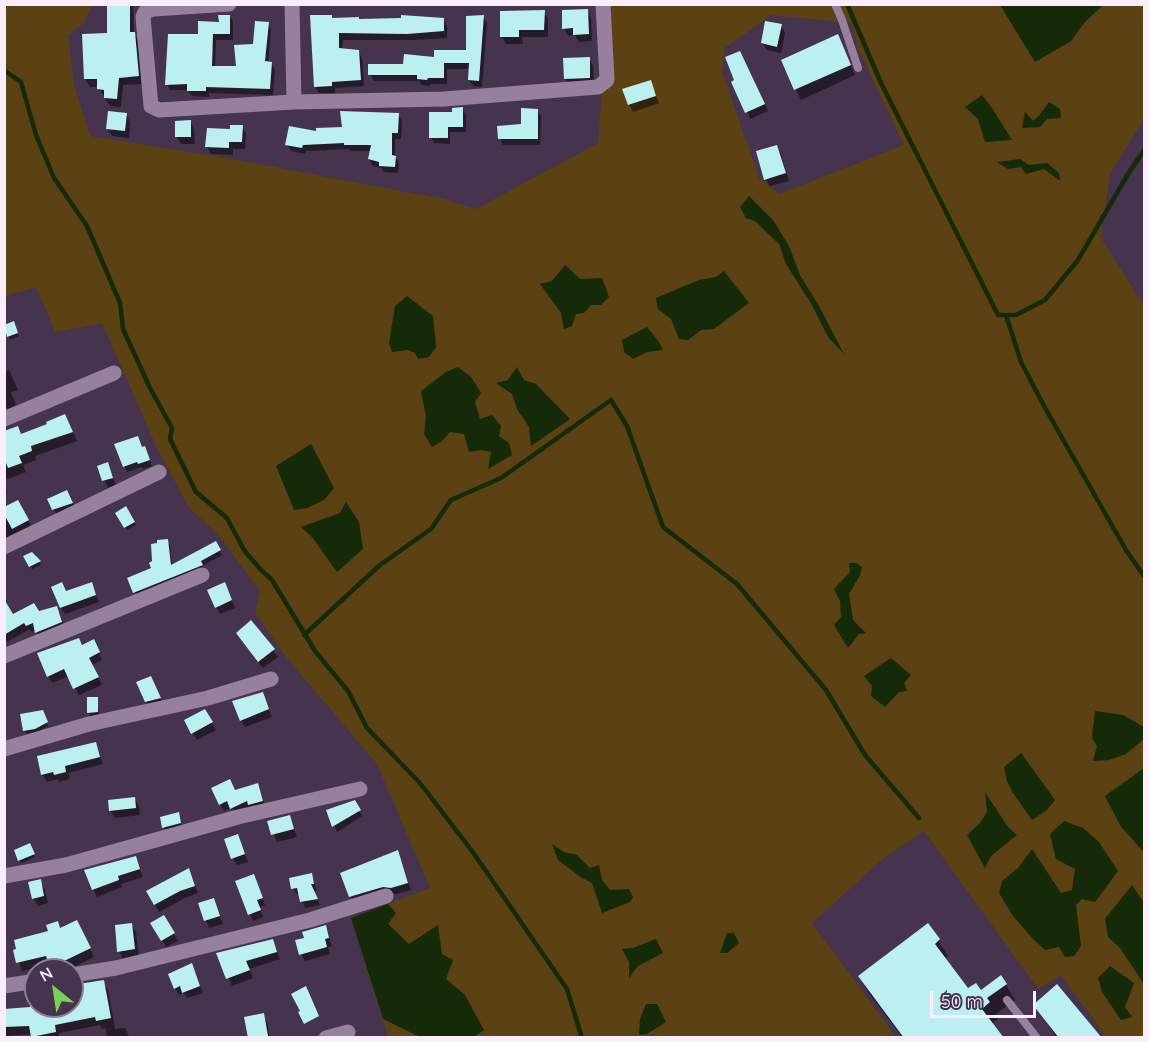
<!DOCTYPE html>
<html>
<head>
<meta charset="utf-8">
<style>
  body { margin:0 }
  #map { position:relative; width:1149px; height:1042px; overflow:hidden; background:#46334d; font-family:Quicksand,sans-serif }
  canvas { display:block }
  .frame { position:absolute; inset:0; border:6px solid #faeefe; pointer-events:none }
  .north { position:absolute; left:24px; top:958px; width:60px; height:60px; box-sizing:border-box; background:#46334d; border:2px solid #8e7e94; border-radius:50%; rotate:330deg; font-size:16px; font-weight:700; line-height:24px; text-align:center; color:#faeefe }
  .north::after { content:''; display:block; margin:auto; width:21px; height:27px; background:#7cd155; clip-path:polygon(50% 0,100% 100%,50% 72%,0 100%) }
  .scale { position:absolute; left:930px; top:991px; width:106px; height:27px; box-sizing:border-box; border:3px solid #faeefe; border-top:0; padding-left:8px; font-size:18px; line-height:21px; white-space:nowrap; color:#faeefe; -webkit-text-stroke:4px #46334d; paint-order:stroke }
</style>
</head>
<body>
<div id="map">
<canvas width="1149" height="1042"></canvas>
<div class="frame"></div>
<div class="north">N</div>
<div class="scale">50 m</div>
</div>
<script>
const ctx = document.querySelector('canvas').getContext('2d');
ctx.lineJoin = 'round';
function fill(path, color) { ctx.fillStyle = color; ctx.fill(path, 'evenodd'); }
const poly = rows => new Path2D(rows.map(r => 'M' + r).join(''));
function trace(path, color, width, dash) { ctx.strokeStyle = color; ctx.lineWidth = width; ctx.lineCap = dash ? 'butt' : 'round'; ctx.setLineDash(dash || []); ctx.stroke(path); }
fill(poly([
  [5,5,92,5,83,24,68,35,74,85,90,136,227,158,448,200,476,209,598,143,609,5,1000,5,1035,62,1071,41,1084,23,1103,5,1144,5,1144,119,1110,174,1101,238,1144,306,1144,1037,1106,1037,1061,975,1038,989,924,831,885,857,812,923,896,1037,388,1037,351,918,430,888,377,764,286,657,255,613,260,591,217,533,189,508,157,448,102,323,55,332,36,287,5,296],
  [771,15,851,23,858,49,904,145,779,194,759,178,722,71,725,48]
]), '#5c4113');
fill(poly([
  [1000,5,1103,5,1084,23,1071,41,1035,62],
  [982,95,992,108,1012,140,985,142,978,119,965,107],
  [1049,102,1060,109,1061,118,1047,119,1040,127,1022,128,1025,112,1033,121,1038,117],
  [1020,159,1029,165,1047,163,1059,173,1060,181,1044,169,1026,174,1021,167,1008,169,997,162],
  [749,196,773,220,789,246,800,275,819,306,844,354,828,337,812,305,786,264,779,244,755,221,746,218,740,207],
  [565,265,580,279,602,278,609,297,601,305,591,305,584,313,576,314,572,326,564,329,561,313,540,284,552,281],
  [724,271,749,303,714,329,701,330,688,340,679,339,671,319,658,309,656,298,699,280,716,277],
  [407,296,433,316,436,347,429,357,418,359,415,353,408,350,392,352,389,343,395,306],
  [647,327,659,342,663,350,647,352,633,359,624,352,622,340],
  [458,367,471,377,481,393,475,402,480,419,492,415,501,426,499,436,509,443,512,455,488,469,491,452,481,450,469,452,464,434,450,432,442,441,432,447,424,434,426,417,421,391,446,372],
  [517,367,524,380,536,384,570,419,531,446,529,427,517,409,512,394,496,383,508,380],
  [311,444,334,488,324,500,307,508,294,510,276,466],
  [346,502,359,522,363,549,337,572,312,537,301,527,340,513],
  [849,563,856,563,862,567,860,575,849,594,853,620,866,633,859,634,848,648,834,625,841,617,840,601,834,589,850,572],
  [891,658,911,675,904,683,907,691,899,692,885,707,871,696,872,686,864,676],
  [1095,711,1123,715,1144,727,1144,739,1126,754,1109,760,1093,761,1097,746,1092,738],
  [1021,753,1055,800,1047,810,1032,820,1013,793,1007,781,1004,767],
  [1144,768,1144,851,1143,851,1121,827,1105,796],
  [985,792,1008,827,1017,835,991,856,985,868,967,835,979,824,987,812],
  [1064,821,1083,828,1099,842,1118,871,1095,902,1082,899,1076,905,1081,946,1074,956,1065,957,1059,947,1045,950,1033,939,1013,916,999,893,1002,881,1018,868,1032,849,1061,893,1072,890,1075,869,1056,859,1050,834],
  [552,844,564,852,577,855,590,868,599,865,602,880,610,890,629,889,633,897,630,902,602,913,592,883,582,878,558,860],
  [1132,885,1144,903,1144,984,1120,948,1108,937,1105,919],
  [388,904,396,913,388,924,409,944,438,925,442,954,453,960,446,979,465,995,484,1030,474,1037,420,1037,383,1019,351,918],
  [727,933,734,933,739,943,727,953,720,953],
  [656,939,663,953,638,966,629,978,629,962,622,949,633,948],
  [1110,966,1134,983,1125,1007,1132,1017,1121,1020,1102,992,1098,978],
  [646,1004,657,1004,666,1022,647,1034,639,1035,640,1019]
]), '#142a09');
fill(poly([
  [115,4,133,4,134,33,138,41,142,84,123,85,121,107,110,106,98,87,90,87,85,79,84,35,108,34],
  [587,11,591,18,592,41,579,42,575,35,568,36,564,28],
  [544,12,548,19,548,37,522,37,523,44,506,44,502,37],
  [229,15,233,21,233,40,216,40,215,67,237,67,268,24,271,30,268,63,271,63,275,69,273,95,209,93,209,97,192,96,188,90,170,90,167,84,199,36,220,23],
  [331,16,333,19,360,21,444,20,447,26,447,38,412,40,343,40,342,50,358,51,362,58,364,86,335,88,335,93,319,93,315,86],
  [483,17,487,23,482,87,473,86,469,80,470,69,447,69,447,84,431,84,430,86,422,85,419,81,374,81,370,74,467,51],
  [781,26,785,33,781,53,767,50,762,43],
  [843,46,855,75,801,100,783,61],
  [589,58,593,66,594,85,570,86,565,78],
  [743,59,768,111,750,119,736,81],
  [650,81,659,103,633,112,629,104],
  [463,109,466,115,466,132,450,132,450,144,434,143,431,137,453,114],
  [537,110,541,116,540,145,503,145,500,138,523,126],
  [126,114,130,122,129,138,112,136,107,129],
  [398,115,402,121,401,139,395,139,395,156,399,164,398,173,384,172,381,168,373,166,369,159,371,151,350,151,349,149,306,151,305,154,291,151,287,145,318,133],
  [190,121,194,129,195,144,181,144,177,137],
  [242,127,246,134,245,149,233,149,233,155,211,154,207,147,231,130],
  [777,146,781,154,789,181,770,186,766,179],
  [5,326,15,326,19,336,10,340],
  [9,370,18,390,11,392,16,405,8,409,4,405,4,372],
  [65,415,77,441,35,456,36,460,23,465,26,472,5,480,7,494,4,495,4,432,17,427,22,435,49,425],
  [116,445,145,448,152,466,143,469,141,467,127,472],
  [107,464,116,485,108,488,99,467],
  [71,499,76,510,58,517,49,500],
  [4,509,24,512,33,531,4,545],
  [126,509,136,525,127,530,117,513],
  [167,541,170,545,172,566,216,543,222,555,202,566,204,570,137,596,135,592,153,568],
  [32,554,41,565,32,569,26,557],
  [91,584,99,602,65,614,61,607,66,593],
  [228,592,235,608,220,614,216,607],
  [57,608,65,629,40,639,36,630,31,632,30,629,7,642,4,637,4,611,13,616,38,613],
  [251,622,278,657,263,668,242,640],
  [82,647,97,647,102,660,92,665,102,685,79,695,69,676,52,683,48,676],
  [154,685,164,706,151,709,146,701],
  [262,694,272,717,245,727,241,720],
  [97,698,99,715,90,716,89,713],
  [205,711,216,730,197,740,186,721],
  [44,715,48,726,37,732,27,734,25,731],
  [95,744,103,764,68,773,70,779,59,782,58,779,47,782,42,774],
  [258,785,266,808,236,816,232,808,224,811,220,804,235,791],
  [134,798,139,806,140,815,115,818,110,810],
  [354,802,362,816,337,832,328,811],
  [178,814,184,830,168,835,164,827],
  [289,817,297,837,277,842,269,822],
  [237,836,248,862,237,865,233,858],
  [31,848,35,857,21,863,16,851],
  [397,852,411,890,396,894,388,893,354,904,342,874],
  [135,858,143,877,121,884,122,887,97,897,93,889],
  [189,870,198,893,185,898,159,912,148,892],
  [311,875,317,890,313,891,320,905,305,908,300,894,296,894,293,888],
  [40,881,44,888,48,903,38,906,33,898],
  [257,883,265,905,259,907,263,917,253,921,250,914],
  [213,900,223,924,209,928,200,904],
  [164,917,178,941,166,947,153,924],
  [57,923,61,929,81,930,94,957,67,970,53,970,50,964,22,971,15,951,50,932],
  [131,925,136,932,139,957,123,959,119,951],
  [928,925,948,956,944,959,968,990,981,992,1006,985,1015,1000,996,1014,998,1019,991,1024,1002,1038,903,1038,868,992,859,976],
  [325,927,332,946,328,947,330,954,305,961,301,954,305,939],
  [272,941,280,959,249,969,253,978,232,986,218,954],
  [192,965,203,993,187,998,184,993,179,995,175,988],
  [103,981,108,990,115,1029,125,1028,130,1038,107,1038,106,1028,102,1029,100,1025,59,1033,59,1038,32,1038,32,1034,4,1036,4,1010,32,1009,31,1005,36,1004,36,1006,72,1006,72,986],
  [1035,1005,1100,1038,1057,1038],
  [263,1015,267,1022,270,1038,249,1038]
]), '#0007');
trace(poly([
  [847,4,881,83,998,315,1016,315,1045,300,1078,260,1128,174,1144,150],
  [4,70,21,82,36,135,54,178,87,226,120,303,123,329,149,386,172,428,170,439,196,492,227,518,244,550,260,569,272,580,315,651,348,691,367,728,420,783,472,851,567,989,582,1038],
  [1006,315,1021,362,1044,406,1126,550,1144,576],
  [304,635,380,565,431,529,451,500,501,478,611,400,627,426,663,527,737,584,826,690,865,755,919,818]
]), '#142a09', 4.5);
fill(poly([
  [107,5,130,5,130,32,135,32,139,76,119,78,117,99,104,98,104,90,97,89,97,79,84,79,82,34,107,33],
  [588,9,589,34,573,35,573,28,562,29,562,10],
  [545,10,544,30,519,30,519,37,500,37,500,11],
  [218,15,230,15,230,34,213,34,212,66,236,66,234,45,253,44,255,21,269,22,265,61,272,62,270,89,206,87,206,91,187,91,187,84,165,85,168,34,198,34,198,21,219,22],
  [310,15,332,15,332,18,359,17,359,19,401,18,401,15,444,18,444,31,407,34,339,33,339,48,359,50,361,80,332,82,332,86,314,87],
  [484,15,479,81,468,80,469,63,444,63,444,78,428,78,427,80,417,79,417,75,368,75,368,64,403,64,404,54,434,57,434,50,466,50,466,16],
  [765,21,782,24,777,47,761,43],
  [838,34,851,65,794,90,781,60],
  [740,51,765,104,745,113,731,82,734,80,725,57],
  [590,57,590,78,564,79,563,58],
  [651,80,656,96,628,105,622,89],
  [463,107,463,127,448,127,448,138,429,138,429,112,452,112,452,108],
  [521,108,538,109,538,139,498,139,497,126,521,124],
  [108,111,127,113,125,131,106,129],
  [340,111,399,113,398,133,392,133,392,155,396,156,395,167,379,166,379,162,368,159,371,145,344,145,344,143,303,145,302,148,285,145,289,126,316,131,316,128,342,127],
  [191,120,191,137,175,137,175,121],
  [230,125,243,125,242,142,229,142,229,148,205,147,207,128,230,129],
  [777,145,786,173,764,180,756,151],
  [14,321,18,333,7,337,4,325],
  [65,414,73,432,31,446,32,451,19,456,22,463,8,468,4,458,4,431,18,426,21,434,47,424,46,422],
  [138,436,142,447,145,446,150,460,138,464,137,462,123,467,114,444],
  [108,462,113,478,102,481,97,466],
  [67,490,73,503,52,510,47,499],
  [18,500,29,520,12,529,4,514,4,507],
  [126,506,135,522,124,528,115,513],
  [168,539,171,565,216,541,221,550,201,561,203,565,133,593,127,578,151,568,149,563,152,561,151,544,157,543,157,540],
  [32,552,41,561,29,567,23,556],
  [62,582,66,591,92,582,96,595,60,608,51,587],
  [225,582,232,600,215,608,207,590],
  [4,599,13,614,34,603,39,611,57,606,62,622,35,633,33,623,26,626,24,623,4,635],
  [251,620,275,649,258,662,236,633],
  [79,638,82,645,94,639,100,652,89,658,99,677,73,689,64,669,47,677,37,653],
  [151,676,161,698,145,702,136,682],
  [263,692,269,709,240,721,232,701],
  [87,697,98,697,98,712,87,713],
  [205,709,213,722,191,734,184,720],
  [43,710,48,722,35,729,23,731,20,714],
  [96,742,100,757,65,766,66,772,54,775,53,772,41,775,37,756],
  [230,779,235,790,258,783,263,801,248,805,247,801,230,809,227,801,219,805,211,788],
  [135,797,136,808,109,811,108,800],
  [355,800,361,810,332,827,326,810],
  [179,812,181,823,162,828,160,817],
  [290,815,294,829,271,835,267,821],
  [238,834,245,854,231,859,224,839],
  [30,843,35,854,18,861,14,850],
  [398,850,408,883,391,888,383,887,349,897,340,873],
  [136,856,140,869,118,876,119,880,92,890,84,870],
  [189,868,195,886,180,891,154,905,146,891],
  [312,873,314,884,311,884,318,899,300,902,297,888,291,889,289,878],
  [254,874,263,898,257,900,261,910,248,915,235,881],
  [41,879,44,896,32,899,28,882],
  [214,898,220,916,204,921,198,903],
  [164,915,175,933,161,941,150,923],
  [77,920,91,948,62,962,64,967,51,970,46,956,16,963,13,950,16,949,14,940,48,931,46,925,58,921,60,928],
  [132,923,135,949,117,952,115,925],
  [928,923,940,939,935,944,968,988,976,983,981,990,1001,975,1007,984,987,998,990,1002,982,1009,1004,1038,904,1038,858,976],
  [326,925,329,938,325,939,327,947,299,955,295,940,304,938,302,932],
  [273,939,277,952,246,961,250,970,226,979,216,953],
  [192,963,200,986,182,993,180,986,174,989,168,974],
  [104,980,111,1018,96,1021,95,1017,55,1025,56,1032,31,1037,29,1026,4,1027,4,1009,30,1007,30,1006,72,1006,72,985],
  [1057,984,1102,1038,1059,1038,1033,1005],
  [306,986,319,1016,304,1024,298,1012,300,1011,291,994],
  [264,1013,268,1036,248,1038,244,1017]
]), '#bcefef');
trace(poly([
  [835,4,842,20,858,68],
  [1007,1000,1037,1038]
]), '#96809e', 8);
trace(poly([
  [229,4,154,9,145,12,143,17,151,106,159,110,294,102,444,99,598,87,607,80,603,4],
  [292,4,294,102],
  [4,419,114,373],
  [4,547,159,472],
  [4,656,202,575],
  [4,749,89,724,208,698,271,679],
  [4,876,66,865,238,817,360,789],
  [72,975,116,968,310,920,386,896],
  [4,986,36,981],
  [326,1038,348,1032]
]), '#96809e', 15);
</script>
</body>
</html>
